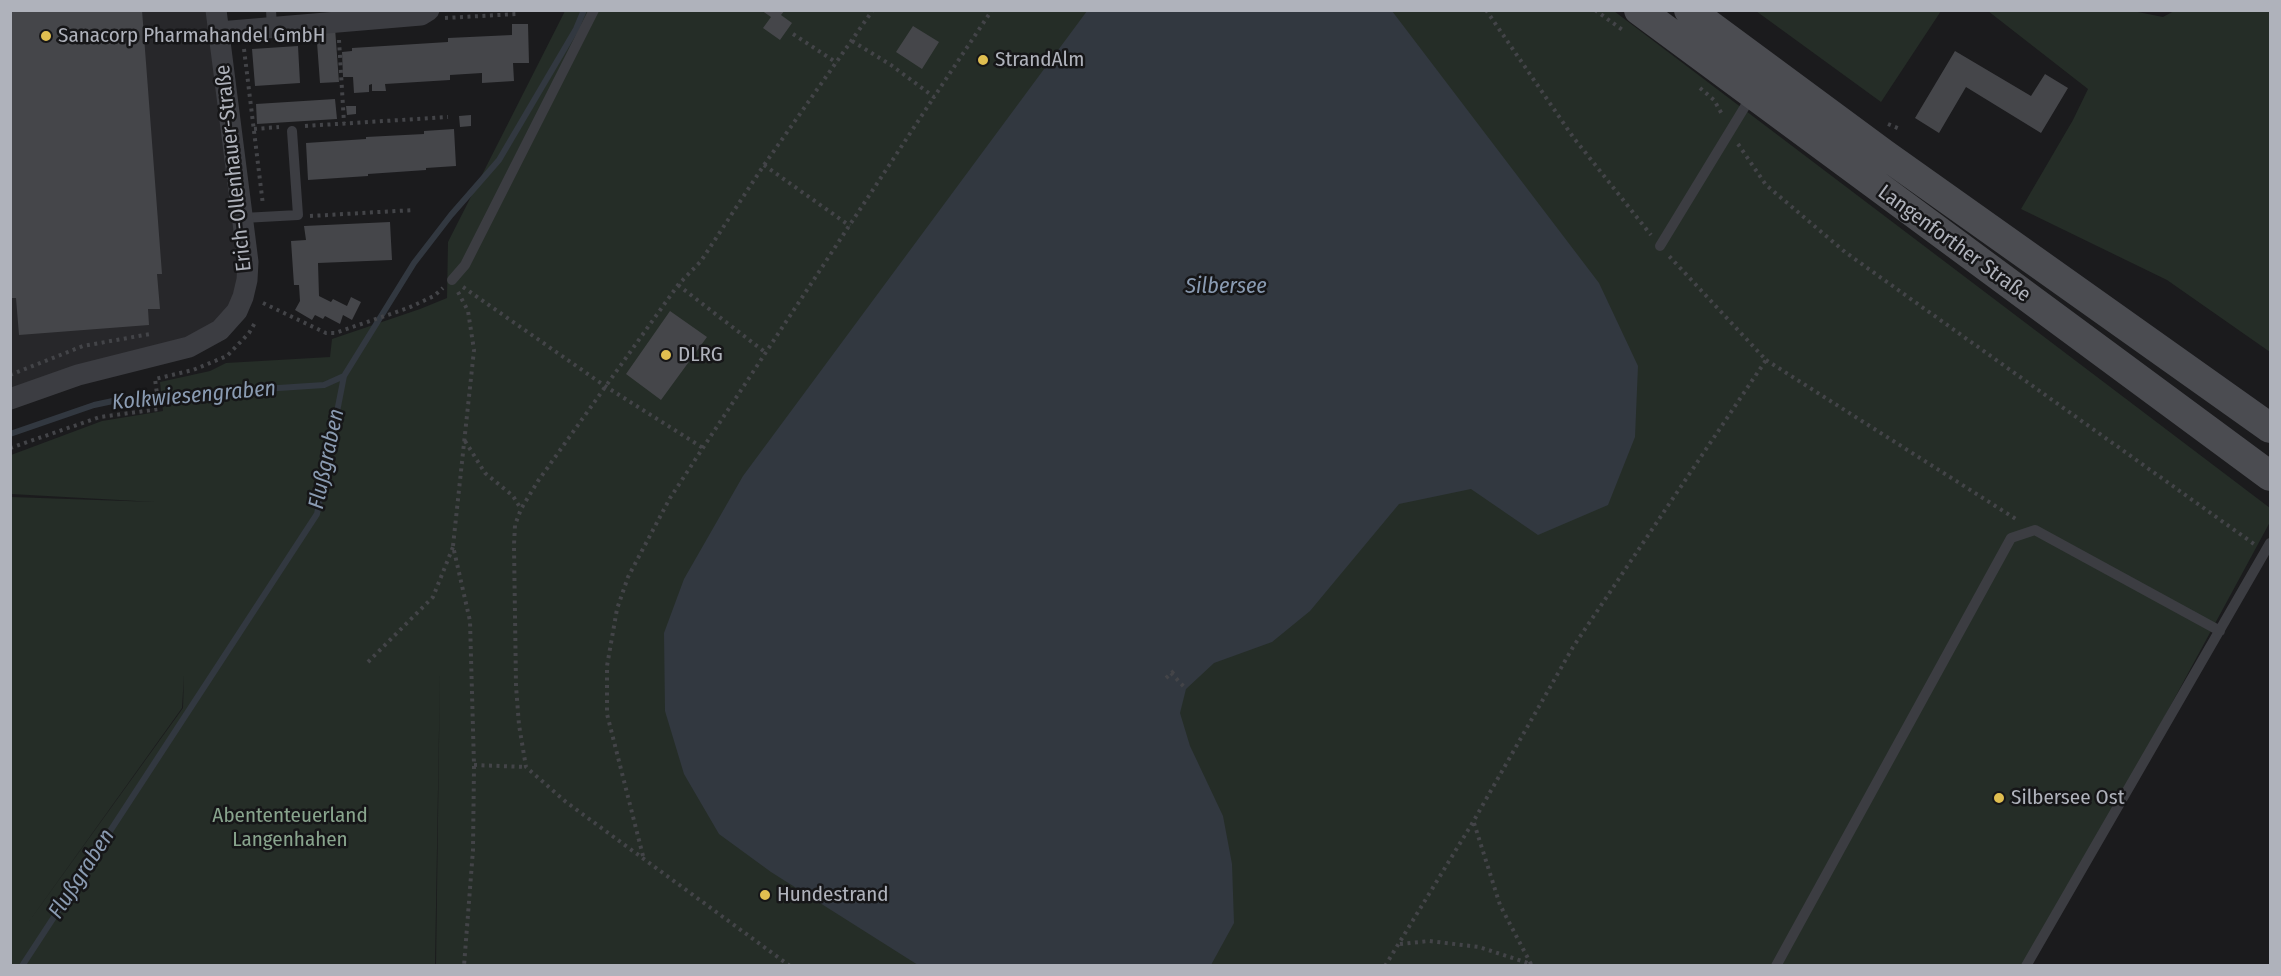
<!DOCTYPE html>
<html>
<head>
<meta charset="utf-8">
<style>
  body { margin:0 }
  #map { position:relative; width:2281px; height:976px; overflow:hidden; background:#1b1b1d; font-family:"Fira Sans Condensed",sans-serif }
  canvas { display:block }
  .frame { position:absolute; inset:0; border:12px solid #afb2bb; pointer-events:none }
</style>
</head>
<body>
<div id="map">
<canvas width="2281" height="976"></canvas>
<div class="frame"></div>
</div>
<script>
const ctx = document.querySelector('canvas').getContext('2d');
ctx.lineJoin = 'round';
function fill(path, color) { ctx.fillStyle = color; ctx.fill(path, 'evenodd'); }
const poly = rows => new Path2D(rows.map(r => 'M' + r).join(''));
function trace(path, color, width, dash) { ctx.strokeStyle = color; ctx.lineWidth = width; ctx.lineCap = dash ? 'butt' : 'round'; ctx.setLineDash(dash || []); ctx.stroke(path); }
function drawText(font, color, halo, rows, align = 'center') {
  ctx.font = font + ' "Fira Sans Condensed",sans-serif'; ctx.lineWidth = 5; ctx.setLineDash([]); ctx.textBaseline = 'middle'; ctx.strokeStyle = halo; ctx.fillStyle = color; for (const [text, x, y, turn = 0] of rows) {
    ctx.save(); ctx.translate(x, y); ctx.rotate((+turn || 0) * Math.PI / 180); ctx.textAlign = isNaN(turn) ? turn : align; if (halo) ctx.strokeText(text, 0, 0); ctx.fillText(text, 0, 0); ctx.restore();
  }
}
fill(poly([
  [10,11,216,11,248,262,220,330,10,399]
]), '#27272a');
fill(poly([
  [2128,10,2163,17,2174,11,2270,11,2270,352,2167,280,2021,209,2073,120,2088,89,1988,11],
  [565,11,1614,11,2270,508,2270,522,2030,965,436,965,440,670,435,965,11,966,11,497,155,502,11,494,11,455,102,421,163,411,160,382,210,371,226,363,330,357,332,339,420,309,447,298,448,242],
  [184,675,183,708,25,927,182,708],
  [1756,11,1941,11,1881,102]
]), '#252d27');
fill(poly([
  [1087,11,1392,11,1599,283,1638,366,1635,437,1608,505,1538,535,1471,489,1399,504,1310,611,1272,642,1214,663,1186,689,1180,713,1190,746,1223,816,1232,864,1234,923,1211,965,918,965,771,872,719,834,684,774,665,711,664,633,684,579,743,476]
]), '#323840');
trace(poly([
  [10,434,94,405,127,398,324,385,344,376],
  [22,966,317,514,344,376,414,263,451,215,499,160,576,29,584,10]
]), '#323840', 6);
fill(poly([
  [10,10,142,10,162,274,157,274,160,309,148,309,149,325,19,335,16,298,10,298],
  [761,10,785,10,781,15,792,23,780,40,763,28,771,17],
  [512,24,528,24,529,63,513,63,514,81,482,83,482,73,450,75,450,80,385,84,386,91,372,91,372,84,369,85,369,92,354,93,353,77,343,77,342,52,352,51,352,48,448,42,448,38,512,35],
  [913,26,939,42,922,69,896,52],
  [335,28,339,82,320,83,316,29],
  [298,46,300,83,255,86,252,49],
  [1955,51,2031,96,2045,74,2068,88,2041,133,1966,87,1939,133,1915,118],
  [335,99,337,119,257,124,256,104],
  [346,106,356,106,356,114,347,115],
  [471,115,471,126,460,127,459,116],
  [454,129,456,166,426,168,426,170,368,174,368,176,308,180,306,143,366,139,366,137,424,134,424,131],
  [390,222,392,260,318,263,319,296,331,302,333,299,347,306,351,297,361,302,352,320,343,315,340,324,325,316,323,319,315,315,312,320,295,310,300,301,299,285,294,285,291,241,306,240,304,226],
  [670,311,707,337,661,400,626,374]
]), '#45464a');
trace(poly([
  [1486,10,1573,137,1651,235],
  [1595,10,1624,31],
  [445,18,516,14],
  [793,34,837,63],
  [339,40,344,123],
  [852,41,891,65,934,97,992,10],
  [244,49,263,205],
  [1700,88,1714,100,1723,116],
  [1888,124,1900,129],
  [305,126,448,117],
  [254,129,279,127],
  [1738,144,1766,185,1845,252,2254,544],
  [764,165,850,226],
  [310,216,414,210],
  [678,285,766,353],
  [463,287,605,386,703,448],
  [458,292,468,311,474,350,453,546,470,621,474,765,473,850,464,966],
  [263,303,326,333,335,333,408,308,434,296,443,288],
  [1766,360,2019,521],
  [10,375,83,346,150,334],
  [465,441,485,473,513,496,521,509],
  [10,448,100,417,159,409,155,379,193,370,227,356,249,333,256,321],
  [368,662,433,597,453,547],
  [1171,673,1186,689],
  [1166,678,1176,669],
  [474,765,526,767],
  [1474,823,1500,905,1532,966],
  [643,856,607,714,607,666,617,609,628,577,670,498,934,97],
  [1400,944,1429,941,1479,947,1531,964],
  [790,966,566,802,526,767,519,725,516,686,514,545,515,525,521,509,538,481,678,285,701,261,764,165,873,10],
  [1385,966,1473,822,1573,647,1766,360,1669,256]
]), '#434448', 4, [3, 4.5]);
trace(poly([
  [271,10,272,28],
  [243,218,298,215,292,131],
  [1660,246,1752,95],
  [452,280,465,265,594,10],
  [1776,966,2011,538,2035,530,2220,631],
  [2026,966,2270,543]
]), '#3c3d42', 10);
trace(poly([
  [219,32,421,15,429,10],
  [10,399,78,375,189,347,220,330,237,311,243,297,247,280,248,262,216,10]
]), '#3c3d42', 21);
trace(poly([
  [1639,10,2270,476],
  [1689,10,1884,154,2270,428]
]), '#4b4c51', 30);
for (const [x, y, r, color] of [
  [46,36,6,"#e0be50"],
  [983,60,6,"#e0be50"],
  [666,355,6,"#e0be50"],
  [1999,798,6,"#e0be50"],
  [765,895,6,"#e0be50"]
]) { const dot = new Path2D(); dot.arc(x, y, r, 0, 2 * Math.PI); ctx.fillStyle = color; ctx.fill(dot); trace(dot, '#161618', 2); }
drawText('21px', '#afb2bb', '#161618', [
  ["Sanacorp Pharmahandel GmbH",58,36],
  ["StrandAlm",995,60],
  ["DLRG",678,355],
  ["Silbersee Ost",2011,798],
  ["Hundestrand",777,895]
], 'left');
drawText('21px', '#afb2bb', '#161618', [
  ["Erich-Ollenhauer-Straße",234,168,-96],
  ["Langenforther Straße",1954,244,36]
]);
drawText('21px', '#88a48d', '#161618', [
  ["Abententeuerland",290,816],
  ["Langenhahen",290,840]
]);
drawText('italic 22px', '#8a9bb2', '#161618', [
  ["Silbersee",1226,287],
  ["Kolkwiesengraben",194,396,-5],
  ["Flußgraben",327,459,-78],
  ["Flußgraben",82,874,-57]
]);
</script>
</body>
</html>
